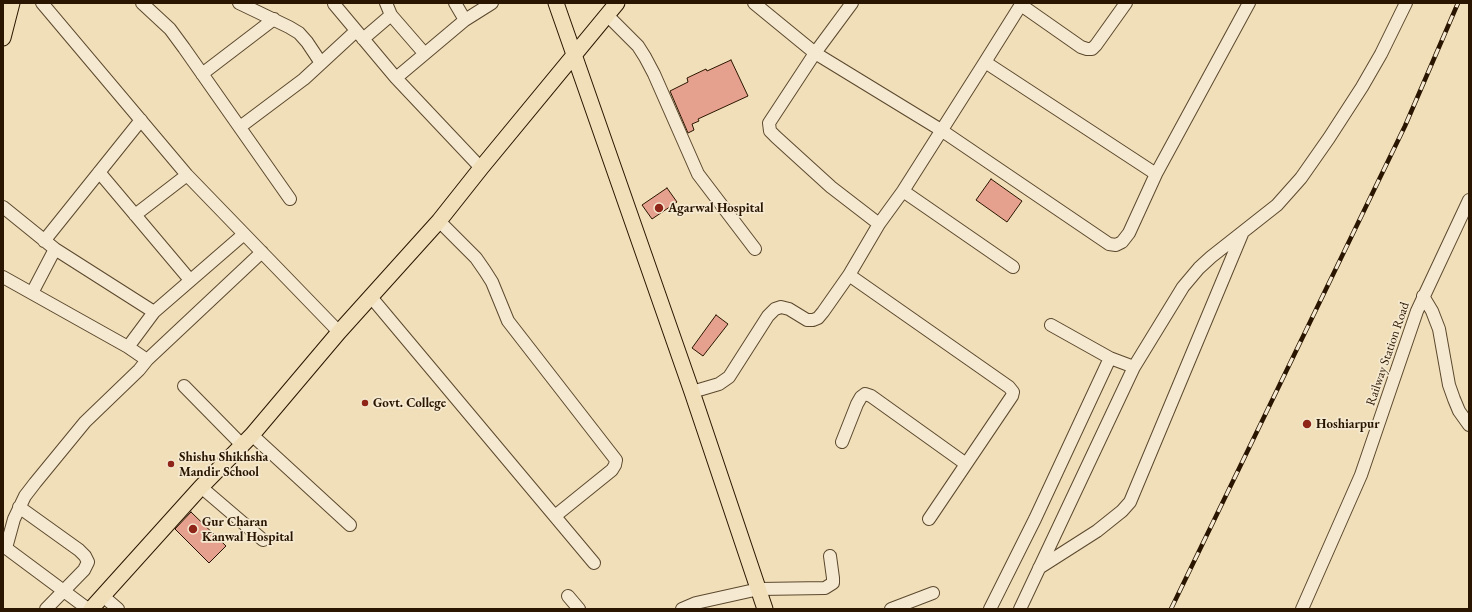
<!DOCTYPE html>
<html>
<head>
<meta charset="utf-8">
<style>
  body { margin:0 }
  #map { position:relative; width:1472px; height:612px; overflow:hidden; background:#f0dfb8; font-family:"EB Garamond",serif }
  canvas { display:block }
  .frame { position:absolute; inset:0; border:4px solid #2a1500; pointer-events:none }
</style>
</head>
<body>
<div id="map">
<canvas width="1472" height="612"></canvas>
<div class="frame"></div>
</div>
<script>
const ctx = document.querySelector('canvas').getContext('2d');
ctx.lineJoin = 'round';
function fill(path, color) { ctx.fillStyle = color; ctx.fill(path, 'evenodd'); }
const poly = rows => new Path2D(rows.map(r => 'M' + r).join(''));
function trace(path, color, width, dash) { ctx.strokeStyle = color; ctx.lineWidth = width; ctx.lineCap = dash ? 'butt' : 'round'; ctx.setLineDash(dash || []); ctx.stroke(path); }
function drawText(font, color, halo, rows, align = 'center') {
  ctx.font = font + ' "EB Garamond",serif'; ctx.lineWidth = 3.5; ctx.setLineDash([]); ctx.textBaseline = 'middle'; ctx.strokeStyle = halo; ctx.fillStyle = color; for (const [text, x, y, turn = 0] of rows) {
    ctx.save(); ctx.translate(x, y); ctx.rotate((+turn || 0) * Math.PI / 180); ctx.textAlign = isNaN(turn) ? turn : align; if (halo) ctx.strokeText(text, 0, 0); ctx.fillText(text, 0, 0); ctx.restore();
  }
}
const building = poly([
  [731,60,748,96,698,119,699,121,692,124,694,130,688,133,670,91,688,82,687,78,706,69,707,71,731,60],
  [991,179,1022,201,1007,222,976,200,991,179],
  [667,188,677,202,652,219,642,205,667,188],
  [716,315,728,324,703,356,692,348,716,315],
  [191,512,226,546,209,563,175,529,191,512]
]);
fill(building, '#e6a18e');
trace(building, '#2a1500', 1);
const minor = poly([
  [42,3,187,175,339,332],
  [142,3,170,29,184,48,290,199],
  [239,3,289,27,299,33,307,42,321,63],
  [455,3,465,20],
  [754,3,815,53,941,130,1109,244,1116,245,1122,242,1129,233,1156,174,1249,3],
  [852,3,815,53,769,123,770,131,776,137,831,187,879,224],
  [1022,3,985,62,1156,174],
  [334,4,396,78,481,168],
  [1021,5,1081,47,1087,49,1092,49,1096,45,1126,3],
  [391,15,424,53],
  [607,15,638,46,645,57,654,74,698,174,755,249],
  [363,39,391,15,386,3],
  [202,74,274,19],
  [396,78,465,20,492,3],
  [240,127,304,79,356,31],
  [99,172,190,280],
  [903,191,1013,267],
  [3,207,55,249,154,312],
  [135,215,187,175],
  [439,221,476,258,485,271,492,282,508,321,616,460,615,465,612,470,555,516],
  [44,241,141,120],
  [849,275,1009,387,1013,392,1012,396,929,519],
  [3,277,128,347,147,360,139,370,85,422,35,483,25,496,14,519,6,548,88,609],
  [32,293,55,249],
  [1423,296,1432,311,1439,329,1449,385,1454,399,1459,411,1469,425],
  [371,297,594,563],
  [1051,325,1110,358,1134,367],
  [128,347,154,312,244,234],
  [147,360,262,252],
  [184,386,242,445],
  [692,392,719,384,729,377,768,316,775,309,781,307,789,309,807,320,813,320,818,318,823,312,849,275,879,224,903,191,985,62],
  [252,435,350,525],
  [842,442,857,404,861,397,865,394,871,396,966,464],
  [201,487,263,540],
  [19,507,79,550,85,556,88,562,84,570,46,609],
  [1039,568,1097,531,1122,511,1130,502,1242,234],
  [103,596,118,609],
  [568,596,579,609],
  [682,609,696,603,759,589,825,588,833,583,833,578,830,556],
  [891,609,933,593],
  [990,609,1035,519,1110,358],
  [1020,609,1134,367,1183,287,1199,268,1211,257,1277,205,1301,178,1329,138,1362,87,1381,54,1406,3],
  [1302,609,1361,475,1417,311,1469,200]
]);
const major = poly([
  [556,3,692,392,765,609],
  [3,38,12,3],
  [91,609,201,487,252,435,339,332,439,221,481,168,617,3]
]);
trace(minor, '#5c482e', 14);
trace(major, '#2a1500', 17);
trace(minor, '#f5ead1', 12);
trace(major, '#f0dfb8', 15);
const rail = poly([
  [1171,609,1405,126,1458,3]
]);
trace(rail, '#2a1500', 4.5);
trace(rail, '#f5ead1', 3, [9]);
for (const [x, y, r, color] of [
  [659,208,5,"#8f2418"],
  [365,403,4,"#8f2418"],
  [1307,424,5,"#8f2418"],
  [171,464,4,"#8f2418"],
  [193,529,5,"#8f2418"]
]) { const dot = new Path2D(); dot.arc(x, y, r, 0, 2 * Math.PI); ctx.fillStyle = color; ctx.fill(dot); trace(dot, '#f5ead1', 1.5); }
drawText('bold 13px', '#2a1500', '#f5ead1', [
  ["Agarwal Hospital",668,208],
  ["Govt. College",373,403],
  ["Hoshiarpur",1316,424],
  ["Shishu Shikhsha",179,457],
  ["Mandir School",179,472],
  ["Gur Charan",202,522],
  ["Kanwal Hospital",202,537]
], 'left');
drawText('13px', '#2a1500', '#f5ead1', [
  ["Railway Station Road",1388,354,-71]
]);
</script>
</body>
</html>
